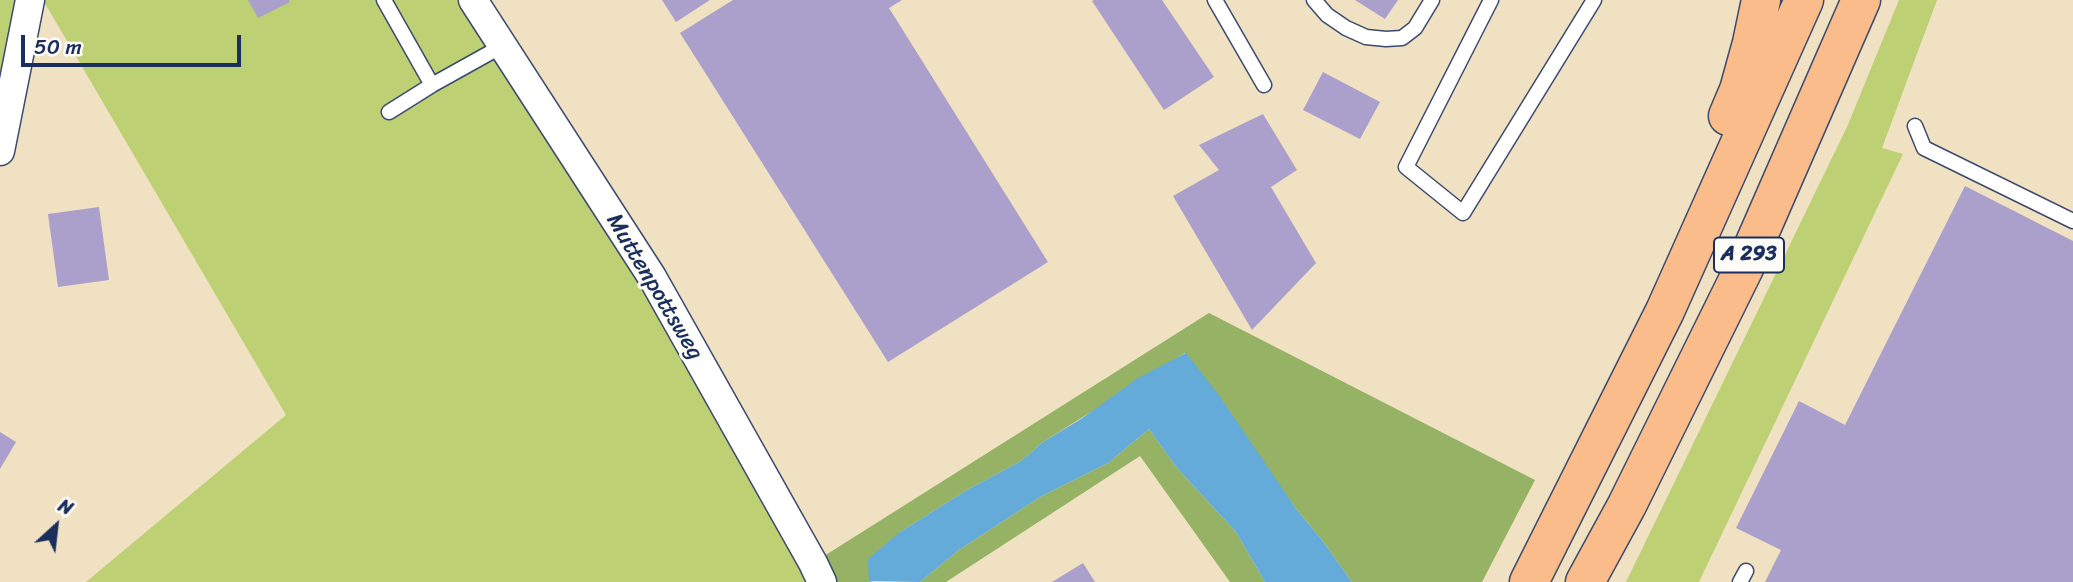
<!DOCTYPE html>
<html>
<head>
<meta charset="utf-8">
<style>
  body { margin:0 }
  #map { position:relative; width:2073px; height:582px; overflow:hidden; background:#f0e1c2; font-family:Sriracha,sans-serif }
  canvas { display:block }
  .north { position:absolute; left:21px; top:491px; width:70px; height:70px; -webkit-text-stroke:5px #fdfcf7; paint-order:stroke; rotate:27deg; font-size:19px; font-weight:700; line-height:28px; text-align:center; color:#1b2f5e }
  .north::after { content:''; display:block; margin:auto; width:24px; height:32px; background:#1b2f5e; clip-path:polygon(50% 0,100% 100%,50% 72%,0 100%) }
  .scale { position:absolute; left:21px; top:35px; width:220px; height:32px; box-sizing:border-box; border:4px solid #1b2f5e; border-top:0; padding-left:9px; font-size:21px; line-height:24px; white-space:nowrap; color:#1b2f5e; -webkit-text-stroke:5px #fdfcf7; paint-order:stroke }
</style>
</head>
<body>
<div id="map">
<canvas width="2073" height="582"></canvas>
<div class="north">N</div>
<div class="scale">50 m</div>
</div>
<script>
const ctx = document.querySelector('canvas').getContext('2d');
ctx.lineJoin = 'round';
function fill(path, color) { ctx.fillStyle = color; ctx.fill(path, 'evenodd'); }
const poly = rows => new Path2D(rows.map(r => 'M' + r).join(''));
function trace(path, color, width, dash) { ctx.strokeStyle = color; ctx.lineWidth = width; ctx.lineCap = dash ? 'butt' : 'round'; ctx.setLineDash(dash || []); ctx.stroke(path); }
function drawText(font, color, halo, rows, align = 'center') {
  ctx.font = font + ' Sriracha,sans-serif'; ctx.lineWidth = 6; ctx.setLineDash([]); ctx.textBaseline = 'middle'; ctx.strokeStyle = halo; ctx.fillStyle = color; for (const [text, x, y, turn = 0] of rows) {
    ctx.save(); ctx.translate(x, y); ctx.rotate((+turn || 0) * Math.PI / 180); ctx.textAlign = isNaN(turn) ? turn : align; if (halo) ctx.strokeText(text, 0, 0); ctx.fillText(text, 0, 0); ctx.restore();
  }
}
fill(poly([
  [0,0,30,0,0,151],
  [43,0,474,0,822,582,86,582,286,415],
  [1899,0,1937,0,1882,148,1903,154,1699,582,1626,582,1847,127]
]), '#bdd073');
fill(poly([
  [1209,313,1535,480,1482,582,1352,582,1322,540,1297,510,1185,353,1043,442,1021,461,967,490,900,532,869,581,874,582,822,582,813,563],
  [1149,429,1177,468,1236,532,1265,582,1230,582,1140,456,946,582,920,582,959,550,1040,497,1108,463]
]), '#96b265');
fill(poly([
  [1186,353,1218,394,1297,510,1322,540,1352,582,1265,582,1236,532,1177,468,1149,429,1108,463,1040,497,959,550,920,582,869,581,868,559,900,532,967,490,1021,461,1043,442,1081,419,1138,378]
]), '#64abda');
fill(poly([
  [248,0,289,0,290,2,258,18],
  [662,0,710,0,676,22],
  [733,0,902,0,889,8,1048,262,888,362,680,33],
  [1094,0,1162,0,1214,77,1164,110,1092,1],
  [1355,0,1398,0,1385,19],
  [1323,72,1380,102,1360,139,1303,110],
  [1263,114,1297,170,1271,187,1316,263,1252,330,1173,196,1219,170,1199,145],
  [1965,186,2073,241,2073,582,1765,582,1781,550,1736,528,1799,401,1845,425],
  [99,207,109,280,58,287,48,214],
  [0,432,16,442,0,469],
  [1083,563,1095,582,1052,582]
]), '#aaa0cb');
const service = poly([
  [384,0,432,85],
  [1215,0,1264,85],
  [1314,0,1327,15,1346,28,1366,37,1386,39,1402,38,1415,28,1432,0],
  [1491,0,1406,167,1463,213,1594,0],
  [389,112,432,85,502,46],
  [1915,126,1924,148,2073,221],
  [1740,582,1746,571]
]);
const minor = poly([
  [473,0,652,277,813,563,822,582],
  [0,151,30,0]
]);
const motorway = poly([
  [1728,116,1739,90,1752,43,1761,0],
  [1529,582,1665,311,1804,0],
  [1585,582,1627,505,1744,268,1861,0]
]);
trace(service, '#3b4a6d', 17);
trace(minor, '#3b4a6d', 31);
trace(motorway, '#3b4a6d', 41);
trace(service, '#fff', 14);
trace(minor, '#fff', 28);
trace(motorway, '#f9bc8a', 38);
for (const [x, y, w] of [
  [1749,255,70]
]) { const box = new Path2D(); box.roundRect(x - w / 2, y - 17.5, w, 35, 5); ctx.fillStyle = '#fdfcf7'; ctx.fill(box); trace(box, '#1b2f5e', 2); }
drawText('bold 21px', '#1b2f5e', null, [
  ["A 293",1749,255]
]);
drawText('23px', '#1b2f5e', '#fdfcf7', [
  ["Muttenpottsweg",654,287,59]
]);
</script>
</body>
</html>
